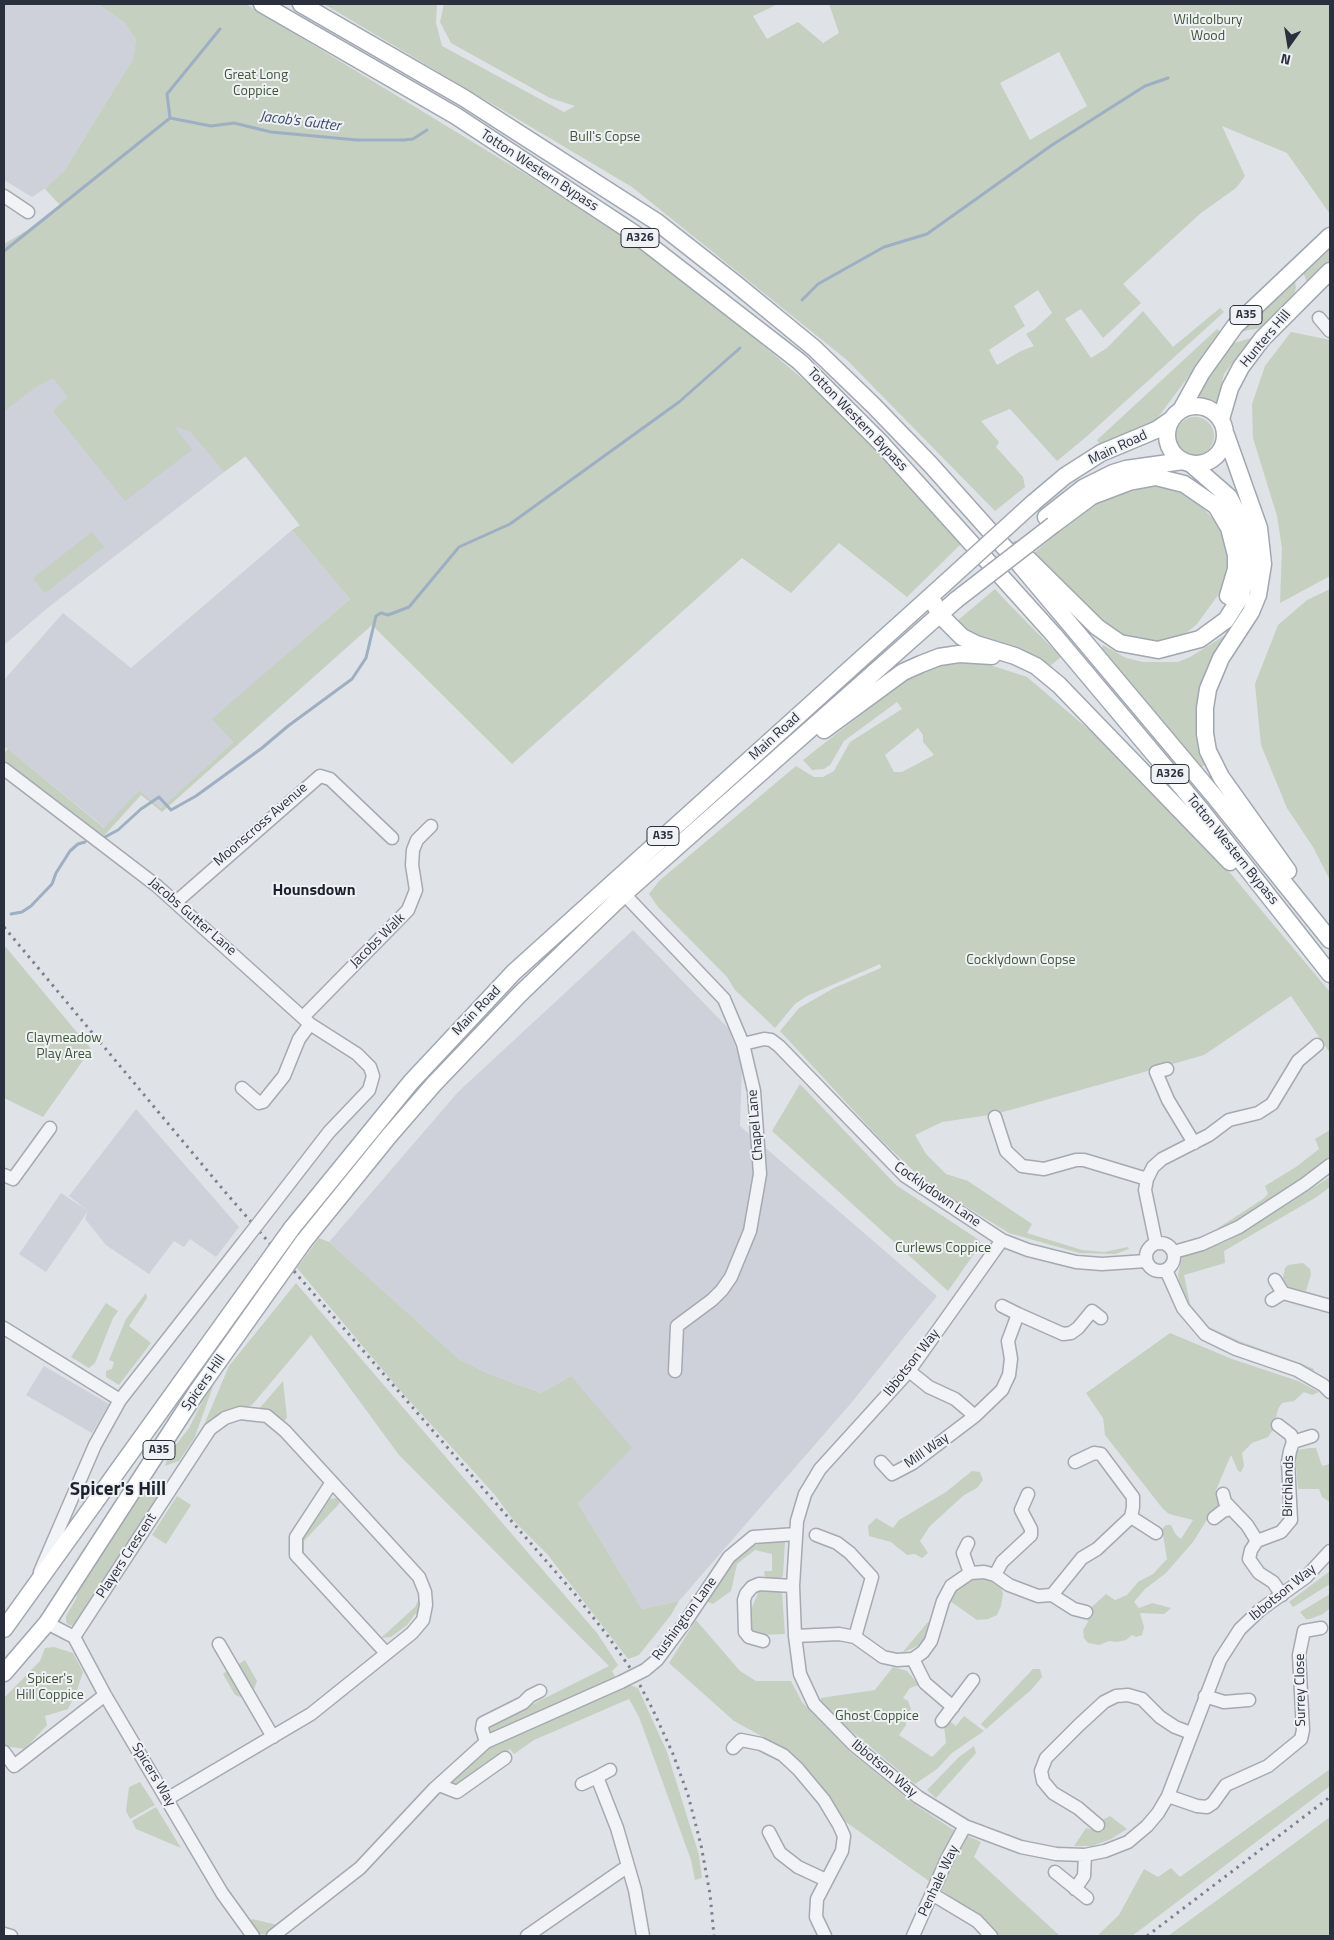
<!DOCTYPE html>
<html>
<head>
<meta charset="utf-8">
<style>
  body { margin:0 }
  #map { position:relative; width:1334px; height:1940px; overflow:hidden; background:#dfe2e7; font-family:"Titillium Web",sans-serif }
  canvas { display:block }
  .frame { position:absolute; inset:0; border:5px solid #2a303d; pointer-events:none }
  .north { position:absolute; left:1264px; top:20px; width:50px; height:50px; -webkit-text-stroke:4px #eff1f5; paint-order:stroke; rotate:193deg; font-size:14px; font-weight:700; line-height:20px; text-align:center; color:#2a303d }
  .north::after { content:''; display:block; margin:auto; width:18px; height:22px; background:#2a303d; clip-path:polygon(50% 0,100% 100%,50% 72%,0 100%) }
</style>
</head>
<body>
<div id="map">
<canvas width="1334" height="1940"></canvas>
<div class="frame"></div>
<div class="north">N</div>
</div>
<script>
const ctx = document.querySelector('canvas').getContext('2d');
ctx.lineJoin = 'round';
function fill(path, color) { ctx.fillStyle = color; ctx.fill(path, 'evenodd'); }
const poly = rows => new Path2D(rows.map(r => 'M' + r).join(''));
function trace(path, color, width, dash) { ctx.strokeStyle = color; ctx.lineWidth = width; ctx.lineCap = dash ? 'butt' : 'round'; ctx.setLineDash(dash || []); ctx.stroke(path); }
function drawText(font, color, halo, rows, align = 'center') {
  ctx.font = font + ' "Titillium Web",sans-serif'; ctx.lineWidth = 4; ctx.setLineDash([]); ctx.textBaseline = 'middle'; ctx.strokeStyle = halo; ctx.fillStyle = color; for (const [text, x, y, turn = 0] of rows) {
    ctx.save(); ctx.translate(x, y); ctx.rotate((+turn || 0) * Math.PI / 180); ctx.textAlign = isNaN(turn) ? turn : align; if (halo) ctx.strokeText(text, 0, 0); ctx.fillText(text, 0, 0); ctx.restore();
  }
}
fill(poly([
  [4,4,98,4,125,23,136,40,133,59,64,171,52,184,32,197,4,180],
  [231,146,354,594,245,456,50,606,4,645,4,313],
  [292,530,350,599,213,719,233,742,161,808,139,790,105,828,4,746,4,680,63,613,131,668],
  [633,930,728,1028,742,1064,740,1126,937,1296,852,1402,679,1601,642,1609,578,1503,571,1376,541,1393,489,1374,460,1360,329,1242,458,1092],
  [136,1109,239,1227,216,1257,190,1239,184,1247,174,1241,149,1274,106,1245,85,1219,88,1211,46,1272,19,1254,61,1193,88,1211,69,1196],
  [44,1366,109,1404,92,1433,26,1395]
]), '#ced1d9');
fill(poly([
  [98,4,246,4,532,178,634,244,725,313,825,398,921,495,961,544,907,597,839,543,791,593,742,558,512,764,372,625,162,812,141,795,102,838,4,763,4,753,8,749,104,828,139,790,161,808,233,742,212,719,350,599,292,530,300,525,246,456,224,472,191,432,174,426,192,450,125,501,53,411,68,397,53,378,36,387,4,411,4,244,31,228,60,205,45,189,64,171,133,59,136,40,125,23],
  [324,4,437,4,436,23,442,46,564,112,575,106,550,98,451,43,440,22,444,4,778,4,753,16,767,39,798,22,823,43,839,33,829,4,1330,4,1330,214,1287,153,1222,126,1245,176,1236,188,1201,213,1123,284,1141,303,1103,338,1081,309,1065,319,1091,358,1107,348,1143,311,1173,347,1220,308,1224,312,1086,437,1057,461,1010,409,981,421,999,442,996,447,1023,477,1025,487,995,511,847,360,632,187],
  [1059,52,1087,106,1030,140,1000,83],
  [1038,290,1052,313,1035,329,1026,334,1034,346,1021,351,997,365,989,350,1025,326,1014,306],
  [1330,243,1330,261,1307,283,1302,269],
  [1294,277,1296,287,1294,295,1260,328,1238,332],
  [1217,329,1221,333,1153,424,1101,447,1097,440],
  [1291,332,1330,340,1330,576,1280,603,1282,548,1277,516,1253,438,1252,404,1265,366],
  [1251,338,1224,374,1217,403,1195,398,1230,341,1234,343],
  '1176 436a19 19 0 1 1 38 0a19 19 0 1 1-38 0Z',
  [1151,486,1173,487,1189,495,1203,508,1220,527,1226,542,1227,565,1226,578,1221,591,1197,624,1184,635,1143,644,1109,630,1032,555,1076,516,1098,501],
  [92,532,104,547,45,593,33,578],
  [995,589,1005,600,1061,657,1050,666,1010,645,971,633,957,621],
  [1330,589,1330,880,1313,847,1287,808,1261,745,1255,684,1278,625,1307,600],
  [1224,636,1229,638,1207,673,1206,764,1199,769,1100,653,1103,645,1126,658,1143,662,1178,662,1190,657],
  [981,662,1027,677,1114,751,1231,874,1330,992,1330,1053,1291,996,1204,1055,996,1114,942,1122,915,1135,926,1154,946,1174,968,1181,1032,1224,1027,1233,1082,1250,1104,1252,1128,1247,1129,1249,1115,1254,1079,1253,1009,1233,939,1190,919,1176,880,1139,780,1031,799,1008,834,988,881,968,880,964,807,996,795,1004,775,1028,735,990,727,977,658,907,649,894,659,881,796,766,814,777,823,777,834,771,850,742,902,709,897,702,844,741,830,765,824,769,812,770,803,760,890,692,915,674,944,665],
  [918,728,923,735,923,742,934,755,902,772,894,772,885,755],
  [4,945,91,1049,43,1117,4,1098],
  [800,1084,896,1185,979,1240,981,1244,948,1291,772,1131],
  [1330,1130,1330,1159,1276,1197,1220,1230,1218,1228,1263,1199,1268,1194,1265,1186,1296,1167,1319,1149,1315,1139],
  [1330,1177,1330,1187,1315,1198,1224,1251,1225,1263,1184,1275,1190,1304,1209,1327,1239,1341,1300,1363,1314,1369,1312,1373,1214,1334,1193,1315,1181,1290,1178,1275,1182,1257,1223,1243,1242,1233],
  [319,1238,329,1242,460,1360,489,1374,541,1393,571,1376,632,1448,578,1503,642,1609,679,1601,671,1615,639,1655,628,1659,548,1555,514,1521,495,1495,397,1387,297,1268],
  [1303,1263,1310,1269,1311,1274,1306,1291,1284,1287,1282,1282,1285,1268,1288,1265],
  [296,1283,597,1633,618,1665,612,1671,616,1678,492,1734,488,1730,493,1724,609,1666,399,1455,311,1335,252,1405,218,1416,201,1432,229,1366],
  [146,1293,147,1298,129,1326,151,1343,119,1385,106,1377,106,1371,112,1369,114,1362,109,1360,126,1319],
  [106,1303,118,1311,113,1318,95,1363,89,1368,71,1357],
  [1170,1333,1232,1359,1298,1381,1319,1392,1312,1395,1304,1392,1294,1401,1282,1403,1278,1409,1273,1430,1268,1437,1252,1443,1242,1453,1244,1466,1241,1472,1238,1471,1231,1455,1216,1490,1221,1496,1221,1504,1213,1510,1193,1542,1166,1573,1145,1589,1134,1602,1139,1608,1152,1603,1171,1608,1164,1614,1140,1613,1144,1627,1142,1635,1136,1637,1132,1635,1126,1640,1117,1642,1109,1641,1099,1645,1088,1643,1084,1638,1083,1630,1088,1622,1085,1613,1106,1594,1115,1600,1127,1595,1138,1582,1153,1574,1167,1559,1162,1529,1166,1525,1171,1525,1176,1535,1181,1539,1193,1520,1169,1514,1163,1509,1105,1435,1103,1418,1086,1393],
  [215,1381,194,1439,179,1461,165,1466,168,1455,189,1428,208,1390],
  [283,1381,287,1418,283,1422,258,1410],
  [1309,1448,1316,1448,1322,1466,1330,1464,1330,1502,1322,1497,1319,1489,1298,1489,1295,1455,1297,1450],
  [972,1471,980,1472,983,1480,977,1488,964,1495,930,1526,920,1541,928,1553,922,1558,915,1554,907,1555,891,1542,869,1536,868,1526,876,1518,893,1528,899,1520,946,1492],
  [146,1482,157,1493,162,1494,75,1626,69,1625,66,1622,66,1616,76,1599,80,1585],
  [177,1496,191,1505,166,1544,152,1535],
  [335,1498,341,1500,339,1504,304,1541,304,1556,298,1545,326,1500],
  [768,1541,785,1542,783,1575,781,1578,765,1578,764,1571,772,1571,772,1554,755,1550,737,1564,731,1591,713,1604,708,1602,709,1596,743,1549],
  [1330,1571,1330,1584,1293,1607,1289,1602],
  [983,1577,994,1580,1000,1585,1003,1593,1001,1606,997,1615,988,1619,977,1620,950,1601,952,1593,969,1578],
  [759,1591,781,1591,782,1593,785,1634,761,1635,751,1631,748,1624,750,1612],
  [1330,1594,1330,1608,1323,1614,1310,1619,1306,1619,1300,1612],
  [420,1597,419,1613,415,1614,407,1625,391,1637,381,1638,415,1607],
  [696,1620,740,1671,756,1681,791,1681,802,1702,849,1751,917,1806,952,1829,981,1842,974,1857,1060,1936,997,1936,985,1921,846,1822,808,1771,785,1749,734,1721,669,1663],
  [931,1621,929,1633,920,1645,902,1653,927,1623],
  [54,1647,73,1653,83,1672,76,1693,68,1709,45,1716,47,1725,25,1749,4,1746,4,1698,40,1661,45,1648],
  [245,1660,257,1681,253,1692,237,1665],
  [893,1667,907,1671,919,1685,910,1688,903,1698,908,1701,911,1709,906,1718,906,1725,899,1735,932,1757,946,1743,944,1726,948,1720,956,1726,964,1716,984,1731,952,1753,937,1769,915,1784,820,1705,821,1698,875,1690],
  [1033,1669,1040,1669,1042,1677,1032,1689,986,1729,981,1724],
  [229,1670,244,1698,235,1695,223,1674],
  [630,1685,638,1688,667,1752,699,1855,702,1878,695,1880,691,1860,639,1717,629,1699,534,1740,514,1754,510,1749,456,1786,449,1784,448,1781,489,1747],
  [974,1746,976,1753,936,1798,927,1790,959,1757],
  [1330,1769,1330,1786,1132,1936,1097,1936,1119,1915,1144,1869,1158,1877,1171,1868,1180,1877],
  [140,1782,155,1805,130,1819,126,1811,129,1787],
  [156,1807,181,1848,136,1829,132,1821],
  [1110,1816,1127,1829,1111,1839,1092,1846,1074,1846,1086,1828,1101,1832,1104,1830,1102,1820],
  [1330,1817,1330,1936,1168,1936,1242,1882],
  [252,1919,282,1926,271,1935,260,1934,248,1923]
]), '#c5d0c1');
trace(poly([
  [170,118,167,94,220,29],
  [4,251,170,118,211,126,234,123,271,132,357,140,404,140,413,139,427,130],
  [802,300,818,284,884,247,927,234,1052,145,1145,86,1168,78],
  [105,837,118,830,141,809,159,797,171,810,196,796,262,748,288,726,352,679,366,658,376,616,381,613,388,615,409,607,459,547,510,524,679,402,740,348],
  [11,914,22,912,31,906,52,884,56,873,70,851,78,844,85,842]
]), '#9eafc4', 3);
const minor = poly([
  [4,196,28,212],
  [1319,318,1330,331],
  [4,769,157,886,310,1024,357,1054,370,1067,373,1076,369,1090,329,1132,271,1207],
  [624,894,724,999,743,1044,754,1091,760,1174,750,1231,731,1277,722,1290,712,1300,677,1326,675,1371],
  [176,902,320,776,330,779,392,838],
  [303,1017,408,910,416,890,412,865,413,850,417,840,431,826],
  [743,1044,764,1039,771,1040,779,1046,905,1176,1002,1240,1028,1250,1076,1262,1102,1264,1146,1261],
  [1167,1069,1156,1072,1168,1100,1194,1143],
  [242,1088,259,1103,263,1102,284,1076,299,1039,310,1024],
  [995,1117,1006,1151,1022,1166,1044,1169,1076,1160,1084,1160,1147,1179],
  [4,1175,13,1179,50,1128],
  [1002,1240,909,1371,820,1469,805,1494,797,1521,793,1586,795,1636,800,1674,814,1704,854,1745,918,1797,965,1826,1021,1847,1056,1854,1085,1855,1105,1851,1128,1842,1147,1826,1158,1813,1168,1796,1220,1660,1240,1629,1260,1610,1306,1577,1330,1551],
  '1146 1257a14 14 0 1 1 28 0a14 14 0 1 1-28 0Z',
  [1156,1243,1145,1190,1147,1179,1153,1167,1162,1159,1209,1135,1229,1120,1258,1113,1272,1104,1298,1061,1317,1045],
  [1174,1252,1202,1244,1239,1227,1305,1184,1330,1165],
  [1166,1270,1183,1308,1205,1334,1236,1349,1297,1370,1323,1385,1330,1392],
  [1283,1293,1330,1306],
  [1272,1300,1283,1293,1275,1280],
  [1002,1306,1018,1314],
  [4,1328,120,1400],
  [975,1416,1002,1390,1009,1375,1011,1359,1008,1341,1018,1314,1063,1334,1071,1333,1078,1328,1092,1311,1101,1318],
  [1278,1425,1291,1435,1293,1442],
  [881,1462,892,1474,913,1463,975,1416,955,1399,929,1387,909,1371],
  [332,1482,296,1537,296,1555,386,1653],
  [1223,1494,1225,1502,1247,1525,1257,1541,1281,1532,1291,1520,1288,1462,1290,1451,1293,1442,1312,1436],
  [1131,1517,1156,1533],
  [1214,1518,1223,1511,1231,1509],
  [816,1535,837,1543,850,1553,872,1577,855,1637],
  [1257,1541,1251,1550,1249,1559,1259,1573,1273,1582,1282,1595],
  [968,1543,963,1553,970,1573],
  [40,1572,95,1445,120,1400,243,1243],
  [995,1575,1002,1562,1031,1535,1031,1529,1021,1510,1028,1494],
  [1052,1595,1074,1609,1086,1612],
  [47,1623,74,1637,105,1695,222,1893,253,1936],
  [795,1636,839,1634,855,1637,883,1657,897,1660,913,1659,923,1652,931,1641,943,1601,951,1586,970,1573,984,1572,995,1575,1009,1585,1038,1596,1052,1595,1082,1558,1097,1549,1131,1517,1133,1507,1133,1497,1101,1454,1094,1453,1075,1462],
  [74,1637,210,1429,225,1418,240,1413,267,1416,285,1431,419,1577,425,1592,426,1605,423,1620,412,1633,311,1714,167,1799],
  [763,1641,749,1637,745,1632,744,1600,746,1594,752,1587,759,1584,793,1586],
  [219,1644,273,1737],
  [913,1659,925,1683,953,1707],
  [645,1670,657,1660,686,1621,729,1557,753,1537,796,1534],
  [1205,1696,1224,1702,1249,1700],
  [942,1721,973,1680],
  [486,1742,482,1729,483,1723,523,1703,530,1696,540,1691],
  [733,1748,741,1740,761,1744,783,1755,798,1769,824,1800,839,1825,844,1836,842,1851,817,1899,816,1917,825,1936],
  [4,1752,14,1766,105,1695],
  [610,1770,597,1777,617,1828,635,1890,643,1936],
  [582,1784,597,1777],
  [439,1785,457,1792,505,1758],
  [1168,1796,1197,1806,1207,1807,1213,1803,1226,1785,1268,1766,1301,1739,1303,1730,1299,1655,1304,1631,1321,1628],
  [1098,1825,1078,1808,1053,1793,1043,1781,1041,1771,1046,1758,1079,1725,1104,1702,1116,1696,1128,1695,1142,1699,1160,1717,1175,1727,1191,1733],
  [769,1832,780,1853,798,1867,826,1880],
  [1055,1872,1087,1898],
  [1075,1889,1084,1876,1085,1855],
  [932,1894,977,1921,991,1936],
  [4,1934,11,1936],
  [273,1936,360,1868,434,1789,486,1742,621,1682],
  [527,1936,628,1866],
  [913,1936,948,1857,965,1826]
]);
const major = poly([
  [262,4,456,116,635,234,800,362,882,444,1054,635,1201,810,1330,974],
  [301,4,464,98,657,222,736,284,814,348,874,406,931,465,1021,566,1215,797,1330,940],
  '1167 435a29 29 0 1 1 58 0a29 29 0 1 1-58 0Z',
  [1181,410,1202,372,1235,326,1330,236],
  [1221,419,1230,388,1241,367,1262,339,1330,271],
  [1226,435,1259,528,1263,564,1258,595,1251,612,1221,658,1208,689,1205,708,1205,734,1208,751,1221,777,1288,871],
  [1033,503,1065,476,1101,453,1156,430,1172,419],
  [1046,517,1083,488,1113,473,1126,469,1183,461],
  [1053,525,1092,496,1129,482,1156,477,1184,484,1216,506,1229,528,1236,555,1236,569,1228,596],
  [1019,550,1097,627,1120,643,1158,650,1200,639,1226,620,1240,598,1247,573,1247,544,1241,520,1229,497,1190,463],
  [934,603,939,614,962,637,976,644,1015,656,1036,666,1059,685,1230,862],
  [824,730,903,672,921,664,939,657,959,654,992,656],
  [292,1228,411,1082,514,972,943,585],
  [304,1241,389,1136,434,1084,520,994,624,894,956,600],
  [4,1629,264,1267],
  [4,1673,47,1623,196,1393,277,1279]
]);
trace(minor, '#a5a9b1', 15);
trace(major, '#a0a7b1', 19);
trace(minor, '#f2f3f6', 12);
trace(major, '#fff', 16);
trace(poly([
  [4,927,226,1193,574,1593,607,1635,633,1672,653,1710,673,1754,688,1795,701,1845,710,1894,714,1936],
  [1147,1936,1330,1797]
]), '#7a828f', 3, [2.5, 5]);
const minorBridge = poly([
  [243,1243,271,1207],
  [621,1682,645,1670]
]);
const majorBridge = poly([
  [943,585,1033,503],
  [956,600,1053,525],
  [264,1267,292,1228],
  [277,1279,304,1241]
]);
trace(minorBridge, '#a5a9b1', 15, []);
trace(majorBridge, '#a0a7b1', 19, []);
trace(minorBridge, '#f2f3f6', 12);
trace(majorBridge, '#fff', 16);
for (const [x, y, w] of [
  [640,238,38],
  [1246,315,32],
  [1170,774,38],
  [663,836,32],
  [159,1450,32]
]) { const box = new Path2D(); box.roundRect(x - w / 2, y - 9.5, w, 19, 4); ctx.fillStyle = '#eff1f5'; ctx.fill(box); trace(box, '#2a303d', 1); }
drawText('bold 12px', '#2a303d', null, [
  ["A326",640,238],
  ["A35",1246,315],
  ["A326",1170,774],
  ["A35",663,836],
  ["A35",159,1450]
]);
drawText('14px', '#3e5738', '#eff1f5', [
  ["Wildcolbury",1208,21],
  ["Wood",1208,37],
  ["Great Long",256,76],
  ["Coppice",256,92],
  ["Bull's Copse",605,138],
  ["Cocklydown Copse",1021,961],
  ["Claymeadow",64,1039],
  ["Play Area",64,1055],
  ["Curlews Coppice",943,1249],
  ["Spicer's",50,1680],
  ["Hill Coppice",50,1696],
  ["Ghost Coppice",877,1717]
]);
drawText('14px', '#2a303d', '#eff1f5', [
  ["Totton Western Bypass",539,171,33],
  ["Hunters Hill",1266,339,-50],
  ["Totton Western Bypass",857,420,46],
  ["Main Road",1118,448,-25],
  ["Main Road",775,737,-42],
  ["Moonscross Avenue",261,825,-41],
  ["Totton Western Bypass",1232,850,51],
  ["Jacobs Gutter Lane",192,917,41],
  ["Jacobs Walk",378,941,-45],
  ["Main Road",477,1011,-46],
  ["Chapel Lane",756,1125,-95],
  ["Cocklydown Lane",937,1195,35],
  ["Ibbotson Way",912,1363,-52],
  ["Spicers Hill",204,1383,-55],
  ["Mill Way",927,1451,-35],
  ["Birchlands",1289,1486,-89],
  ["Players Crescent",127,1556,-57],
  ["Ibbotson Way",1283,1593,-39],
  ["Rushington Lane",685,1619,-54],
  ["Surrey Close",1301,1690,-91],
  ["Ibbotson Way",884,1769,40],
  ["Spicers Way",153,1775,59],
  ["Penhale Way",939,1881,-65]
]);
drawText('italic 15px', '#384e6c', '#eff1f5', [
  ["Jacob's Gutter",300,122,7]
]);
drawText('bold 16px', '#1c222d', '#eff1f5', [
  ["Hounsdown",314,891]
]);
drawText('bold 19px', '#1c222d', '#eff1f5', [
  ["Spicer's Hill",118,1490]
]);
</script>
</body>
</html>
